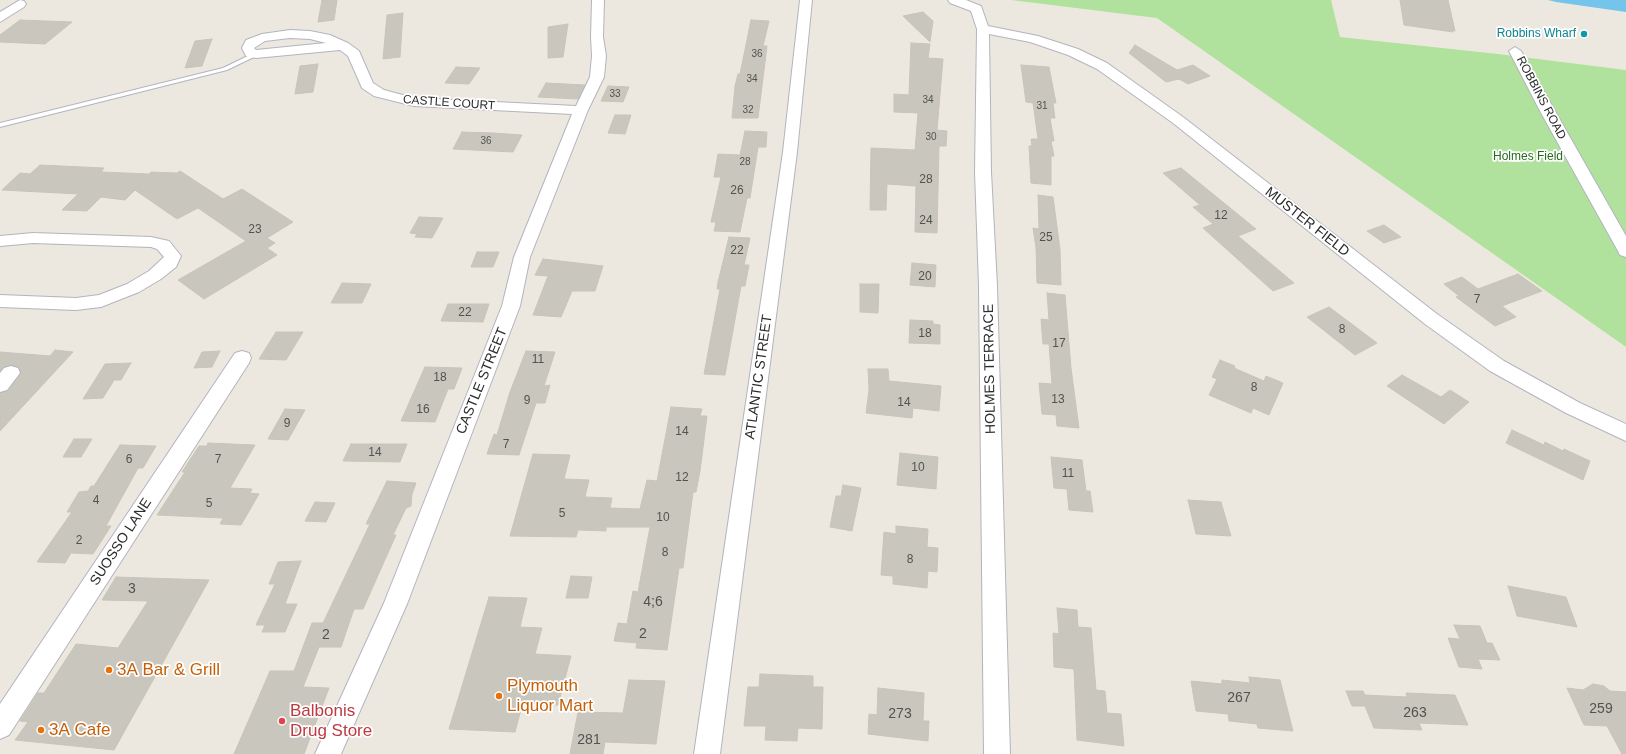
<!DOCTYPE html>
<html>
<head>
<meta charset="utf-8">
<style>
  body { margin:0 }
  canvas { display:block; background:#ede8df }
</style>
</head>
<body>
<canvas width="1626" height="754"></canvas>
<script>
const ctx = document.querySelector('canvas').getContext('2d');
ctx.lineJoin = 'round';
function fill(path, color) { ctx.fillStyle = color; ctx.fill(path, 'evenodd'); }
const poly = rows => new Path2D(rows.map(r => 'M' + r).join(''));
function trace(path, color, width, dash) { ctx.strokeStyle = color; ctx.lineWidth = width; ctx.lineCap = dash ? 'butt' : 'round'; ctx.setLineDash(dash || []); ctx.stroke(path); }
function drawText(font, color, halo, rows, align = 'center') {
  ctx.font = font + ' Arial,sans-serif'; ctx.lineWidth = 3.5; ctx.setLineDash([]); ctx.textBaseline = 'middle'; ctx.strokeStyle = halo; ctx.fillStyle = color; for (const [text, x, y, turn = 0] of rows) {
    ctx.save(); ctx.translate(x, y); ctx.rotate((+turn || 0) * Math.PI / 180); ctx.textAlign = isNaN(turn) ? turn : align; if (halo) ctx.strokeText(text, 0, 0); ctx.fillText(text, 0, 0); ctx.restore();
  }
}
fill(poly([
  [1011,0,1331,0,1340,37,1498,54,1626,70,1626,347,1157,18]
]), '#b0e29d');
fill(poly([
  [1548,0,1626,0,1626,12,1556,2]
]), '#75c4ec');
const building = poly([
  [322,0,337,0,334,20,318,22,322,0],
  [1400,0,1448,0,1455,31,1452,31,1453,32,1404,25,1400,0],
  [923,12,933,21,930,42,903,16,923,12],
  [403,13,400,57,383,59,387,15,403,13],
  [20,20,72,22,45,44,0,42,0,35,20,20],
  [751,20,769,21,763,46,767,46,758,118,732,118,735,86,738,74,740,74,751,20],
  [568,24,563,57,548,58,548,27,568,24],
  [212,39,202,66,185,68,195,41,212,39],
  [911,43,930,44,928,58,943,59,937,130,947,131,946,146,939,146,937,233,915,232,916,186,887,184,886,210,870,210,871,148,915,150,918,113,894,112,894,94,909,95,911,43],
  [1135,45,1177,70,1193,65,1210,76,1188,84,1179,79,1166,82,1129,53,1135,45],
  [318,64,313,92,295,94,300,66,318,64],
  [1021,65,1049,67,1056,103,1053,103,1055,118,1050,118,1054,141,1051,141,1054,156,1051,156,1051,185,1031,183,1029,146,1032,146,1031,139,1038,139,1033,103,1026,102,1021,65],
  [456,67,480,68,469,84,445,83,456,67],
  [546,83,585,85,578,99,538,97,546,83],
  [608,86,629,87,623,102,601,101,608,86],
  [615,115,631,115,625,134,608,133,615,115],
  [745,131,767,132,766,147,758,147,750,198,747,198,740,232,714,231,716,222,711,222,721,177,714,177,718,154,740,155,745,131],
  [462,132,494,133,522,135,513,152,453,149,462,132],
  [40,165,104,168,101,172,149,174,151,172,177,173,180,171,223,199,242,189,293,222,267,238,275,243,267,248,277,255,204,299,178,280,246,241,198,208,177,219,135,190,125,200,101,197,87,211,62,210,78,194,2,190,20,173,30,174,40,165],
  [1181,168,1256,229,1238,236,1294,283,1273,291,1203,228,1213,224,1193,207,1200,205,1163,173,1181,168],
  [1038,195,1053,197,1060,249,1061,285,1037,283,1036,248,1033,228,1039,229,1038,195],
  [419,217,443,218,432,238,415,237,417,234,410,233,419,217],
  [1384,225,1401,237,1384,243,1367,231,1384,225],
  [729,237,750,238,744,265,749,265,745,286,741,286,725,375,704,374,720,289,717,289,718,282,729,237],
  [477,252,499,252,493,267,471,267,477,252],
  [543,259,603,266,595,291,572,291,561,317,533,315,548,276,535,275,543,259],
  [912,263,936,265,935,287,910,285,912,263],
  [1518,274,1542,291,1502,306,1516,317,1495,326,1456,297,1459,296,1444,284,1462,277,1478,289,1518,274],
  [342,283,371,284,362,303,331,303,342,283],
  [860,284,879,284,878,313,860,312,860,284],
  [1047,293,1065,295,1071,368,1079,428,1057,426,1056,415,1042,414,1039,383,1052,384,1049,344,1043,344,1041,319,1049,320,1047,293],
  [448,304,489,304,483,322,441,321,448,304],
  [1329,307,1377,343,1355,355,1307,317,1329,307],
  [910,320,933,321,933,324,940,325,940,344,909,343,910,320],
  [276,332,303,332,286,360,259,359,276,332],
  [55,350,73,352,0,431,0,393,8,391,21,372,18,367,11,365,4,367,0,371,0,352,50,356,55,350],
  [220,351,212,367,194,368,202,352,220,351],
  [526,351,555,352,544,386,550,385,545,403,536,403,519,455,487,454,494,434,497,435,510,392,526,351],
  [1220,360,1235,366,1234,368,1264,381,1266,376,1283,383,1269,415,1253,408,1251,413,1209,395,1217,379,1212,377,1220,360],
  [131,363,121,380,114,380,103,398,83,399,105,364,131,363],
  [425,367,462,368,454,389,448,389,435,422,401,421,425,367],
  [868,369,888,369,889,381,941,386,939,411,913,408,912,418,866,413,869,390,868,369],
  [1402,375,1441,397,1450,390,1469,402,1444,424,1387,386,1402,375],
  [671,407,702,409,700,416,707,416,700,471,696,492,693,492,683,568,679,568,667,650,636,648,637,643,614,641,618,623,627,624,633,591,638,592,650,527,606,527,606,531,578,530,576,537,510,536,533,454,570,455,564,479,589,480,585,497,612,498,610,508,640,509,647,480,657,481,671,407],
  [285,409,305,410,288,440,268,439,285,409],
  [1512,430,1544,445,1545,442,1563,451,1564,449,1590,461,1583,480,1506,443,1512,430],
  [74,439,92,439,81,457,63,457,74,439],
  [208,443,255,445,230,488,252,489,250,493,259,494,241,525,220,524,223,518,157,515,185,472,182,472,199,446,207,446,208,443],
  [351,444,407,444,400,462,343,461,351,444],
  [120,445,156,446,143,468,138,468,106,526,111,526,93,554,71,553,65,563,37,562,72,512,67,512,79,492,88,491,91,486,94,486,120,445],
  [900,453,938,457,936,489,897,485,900,453],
  [1051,457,1082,460,1086,491,1090,491,1093,512,1069,510,1067,489,1054,488,1051,457],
  [387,481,416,483,412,494,411,506,406,508,393,535,396,535,363,609,354,609,341,647,319,647,303,687,329,688,304,754,234,754,270,671,294,671,312,623,323,623,370,524,366,524,387,481],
  [843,485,861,488,852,531,830,527,836,496,841,496,843,485],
  [1188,500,1221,502,1231,536,1196,534,1188,500],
  [315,502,335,503,326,522,305,521,315,502],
  [896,526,928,529,927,547,938,548,937,572,928,571,927,588,893,584,893,576,881,575,884,532,896,534,896,526],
  [301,561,285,604,297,604,285,632,262,632,265,625,256,625,275,584,269,584,278,562,301,561],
  [571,576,592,577,588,598,566,598,571,576],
  [116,577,209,580,114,750,15,740,28,722,20,721,38,693,44,693,76,644,118,648,148,601,102,600,116,577],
  [1508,586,1566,597,1577,627,1517,616,1508,586],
  [489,597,527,598,520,627,542,628,535,654,571,656,558,705,523,702,515,732,449,729,489,597],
  [1057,608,1077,610,1078,627,1091,628,1096,690,1105,691,1107,713,1121,714,1124,746,1077,740,1074,669,1054,667,1053,633,1059,634,1057,608],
  [1454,625,1480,626,1487,643,1492,643,1500,660,1478,659,1482,669,1459,667,1448,638,1460,639,1454,625],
  [760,674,813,676,813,687,823,687,822,729,798,728,797,741,765,740,766,726,744,726,748,687,759,687,760,674],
  [1249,677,1280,680,1293,731,1258,728,1257,724,1229,721,1228,714,1196,711,1191,681,1222,684,1222,680,1250,683,1249,677],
  [629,680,665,681,656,744,605,742,603,754,570,754,578,712,623,713,629,680],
  [1593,684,1604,686,1610,691,1626,692,1626,754,1622,754,1607,726,1584,725,1567,688,1583,690,1593,684],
  [878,688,924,693,923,721,929,721,928,741,868,734,869,714,877,715,878,688],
  [1346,691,1363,691,1365,695,1407,697,1406,693,1455,695,1468,725,1419,723,1422,730,1374,728,1365,706,1352,706,1346,691]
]);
fill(building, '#c9c6bd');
trace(building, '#c9c4b8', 1);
const service = poly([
  [256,52,259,54,258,55,227,70,0,127,0,123,223,68,256,52]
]);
const minor = poly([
  [20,0,24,1,26,4,24,7,0,22,0,12,20,0],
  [592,0,604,0,603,37,606,56,604,77,588,110,530,257,520,306,407,604,341,754,315,754,384,603,502,306,514,257,572,114,414,106,374,96,362,88,348,56,340,50,256,58,246,56,242,48,246,40,262,34,290,30,310,31,330,35,348,43,359,51,373,83,384,90,414,98,576,106,590,77,592,56,591,37,592,0],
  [290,38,310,39,326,43,256,50,254,48,265,41,290,38],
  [800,0,812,0,797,152,720,754,694,754,783,152,800,0],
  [948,0,966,0,981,6,988,26,1038,36,1078,49,1107,63,1183,117,1437,314,1504,361,1580,403,1626,424,1626,441,1566,413,1490,371,1425,324,1173,123,1097,69,1068,55,1030,42,989,34,991,172,997,286,1010,754,984,754,979,286,975,172,977,29,971,11,950,3,948,0],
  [1515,47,1521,51,1626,236,1626,257,1620,255,1618,251,1540,111,1509,51,1515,47],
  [33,233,151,237,169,241,181,256,176,267,161,279,139,292,101,307,76,310,0,307,0,295,76,298,99,295,127,284,149,271,164,257,157,249,151,247,33,243,0,246,0,236,33,233],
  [242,351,249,353,251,358,249,363,9,735,0,739,0,704,235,353,242,351],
  [11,366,18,368,20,373,7,390,0,392,0,373,4,368,11,366]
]);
trace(service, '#b2b4bf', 2);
trace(minor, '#b2b4bf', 2);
fill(service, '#fff');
fill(minor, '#fff');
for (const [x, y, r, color] of [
  [1584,34,4,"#0f9aa8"],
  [109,670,4,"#e8710a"],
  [499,696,4,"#e8710a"],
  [282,721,4,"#e0444e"],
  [41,730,4,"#e8710a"]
]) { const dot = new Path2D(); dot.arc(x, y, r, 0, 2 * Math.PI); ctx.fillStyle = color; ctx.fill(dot); trace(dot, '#fff', 1.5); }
drawText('10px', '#535250', null, [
  ["36",757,54],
  ["34",752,79],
  ["33",615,94],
  ["34",928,100],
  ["31",1042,106],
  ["32",748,110],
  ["30",931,137],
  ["36",486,141],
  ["28",745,162]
]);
drawText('12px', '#0d838f', '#fff', [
  ["Robbins Wharf",1576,34]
], 'right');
drawText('12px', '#2c2c2c', '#fff', [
  ["ROBBINS ROAD",1541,98,62],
  ["CASTLE COURT",449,103,4]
]);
drawText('12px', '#27691d', '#fff', [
  ["Holmes Field",1528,157]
]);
drawText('12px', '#535250', null, [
  ["28",926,180],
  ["26",737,191],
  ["12",1221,216],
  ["24",926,221],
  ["23",255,230],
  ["25",1046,238],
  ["22",737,251],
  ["20",925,277],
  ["7",1477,300],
  ["22",465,313],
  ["8",1342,330],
  ["18",925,334],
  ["17",1059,344],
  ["11",538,360],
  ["18",440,378],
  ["8",1254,388],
  ["13",1058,400],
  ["9",527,401],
  ["14",904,403],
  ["16",423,410],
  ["9",287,424],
  ["14",682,432],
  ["7",506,445],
  ["14",375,453],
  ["6",129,460],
  ["7",218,460],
  ["10",918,468],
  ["11",1068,474],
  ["12",682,478],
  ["4",96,501],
  ["5",209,504],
  ["5",562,514],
  ["10",663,518],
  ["2",79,541],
  ["8",665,553],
  ["8",910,560]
]);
drawText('14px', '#2c2c2c', '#fff', [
  ["MUSTER FIELD",1307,222,38],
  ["HOLMES TERRACE",990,369,-91],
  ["ATLANTIC STREET",759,377,-82],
  ["CASTLE STREET",482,381,-68],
  ["SUOSSO LANE",121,542,-57]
]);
drawText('14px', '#535250', null, [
  ["3",132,589],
  ["4;6",653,602],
  ["2",643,634],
  ["2",326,635],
  ["267",1239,698],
  ["259",1601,709],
  ["263",1415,713],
  ["273",900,714],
  ["281",589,740]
]);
drawText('17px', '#c56008', '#fff', [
  ["3A Bar & Grill",117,670],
  ["Plymouth",507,686],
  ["Liquor Mart",507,706],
  ["3A Cafe",49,730]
], 'left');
drawText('17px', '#be3a42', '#fff', [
  ["Balbonis",290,711],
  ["Drug Store",290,731]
], 'left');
</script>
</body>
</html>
